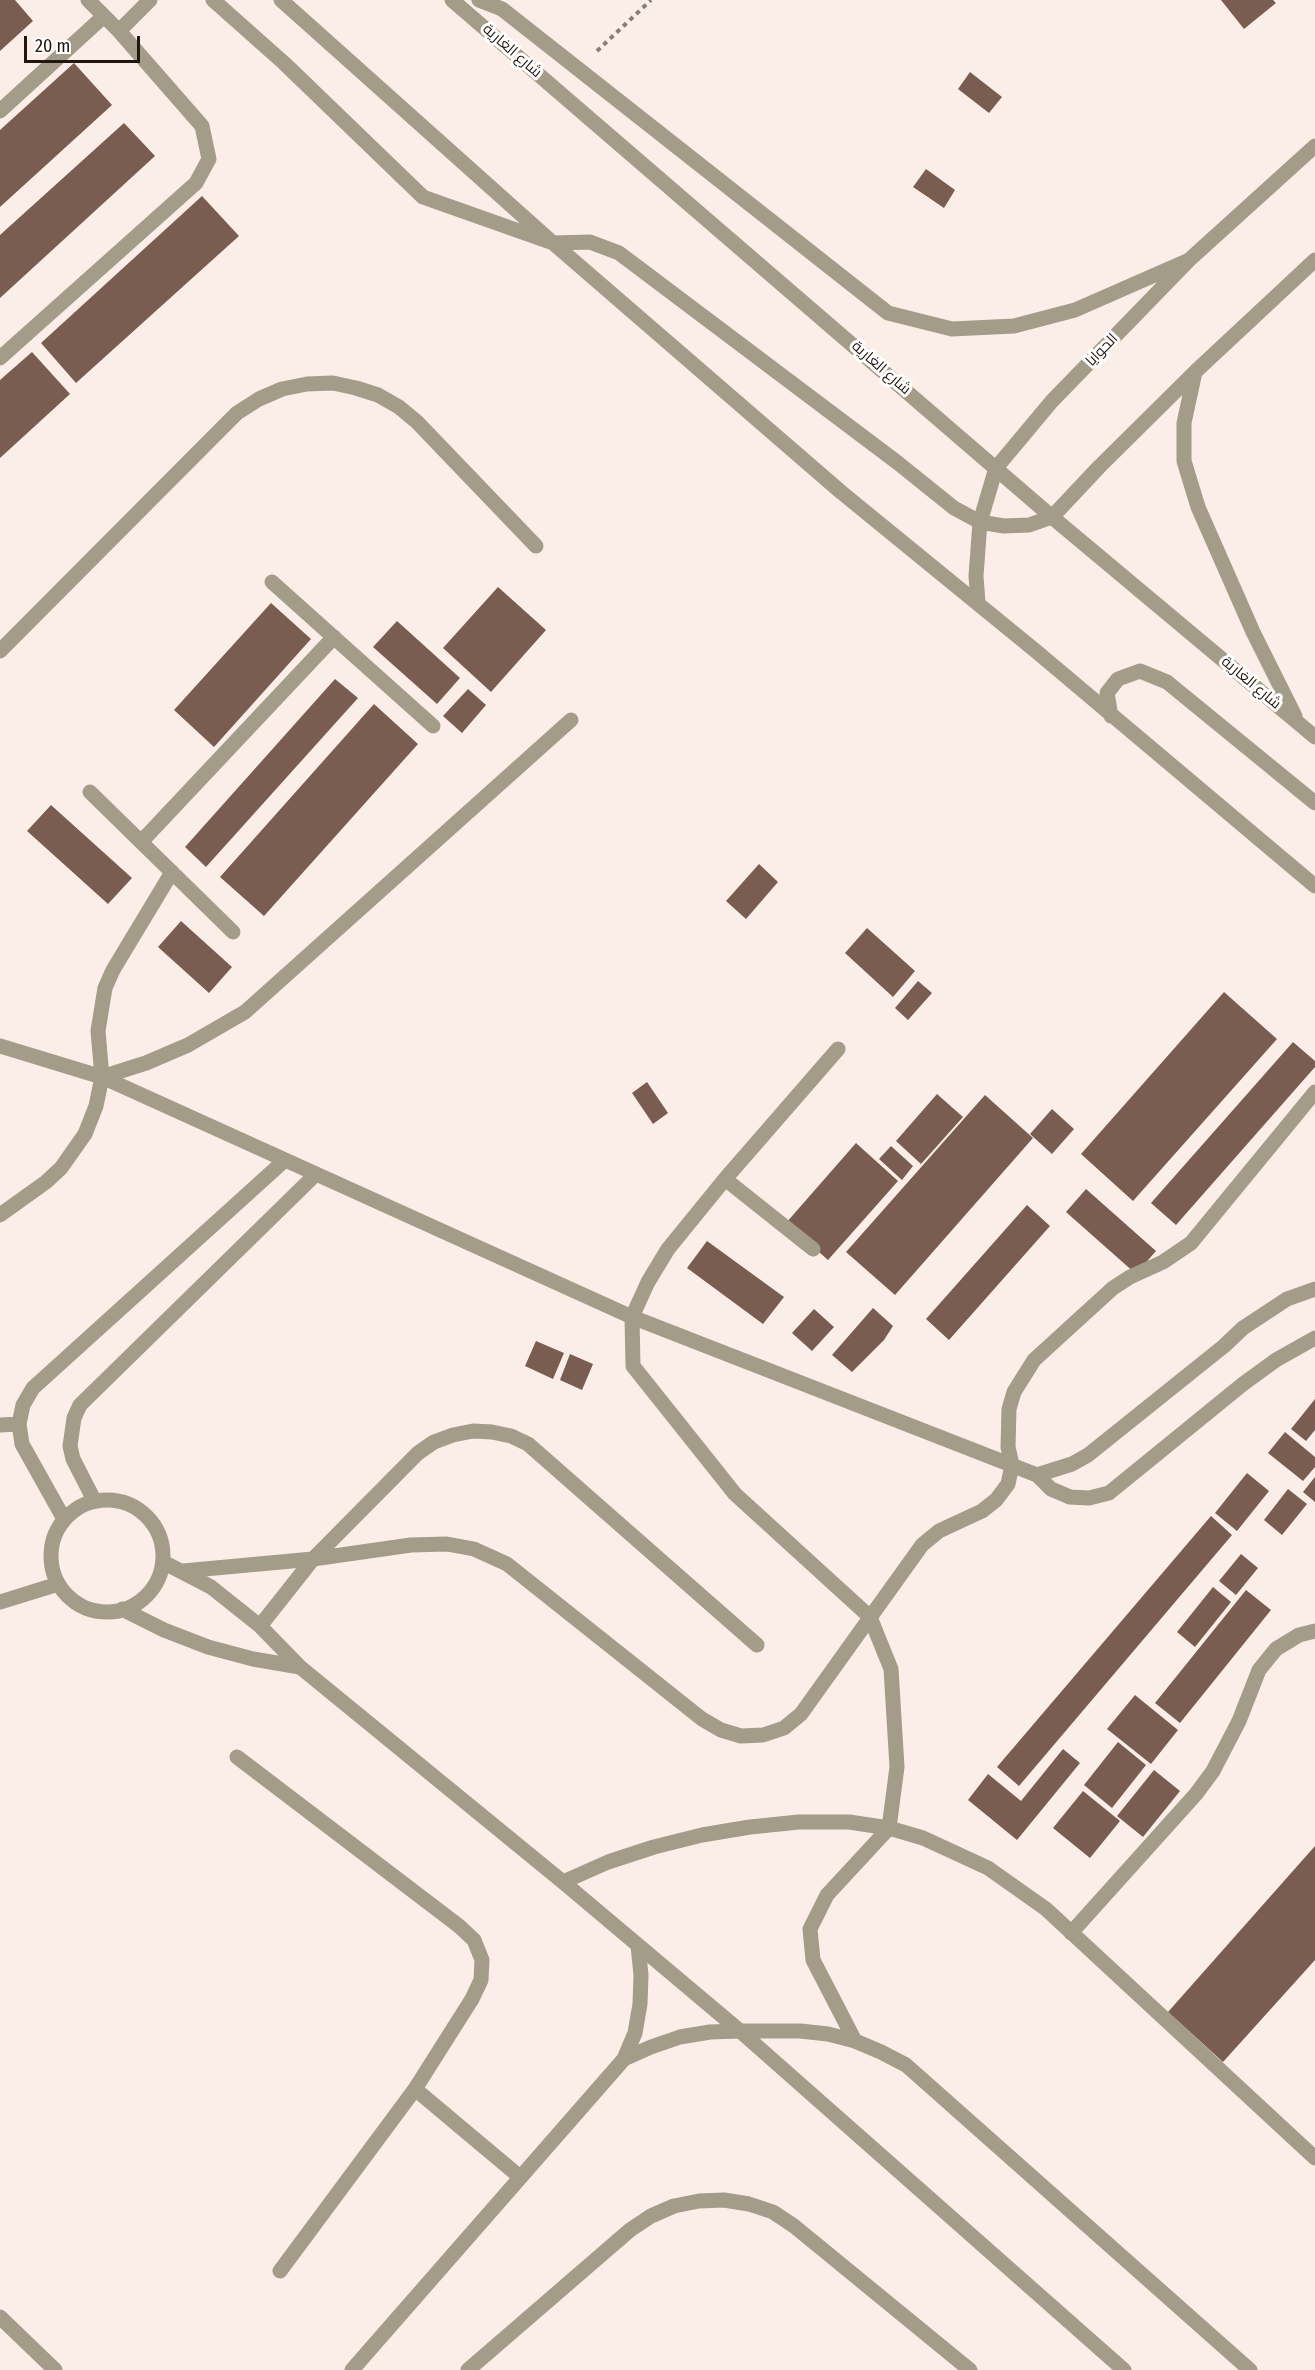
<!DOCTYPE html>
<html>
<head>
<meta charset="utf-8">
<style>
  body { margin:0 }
  #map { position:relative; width:1315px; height:2370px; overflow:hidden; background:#fbeee8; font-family:"Fira Sans Condensed",sans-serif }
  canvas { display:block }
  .scale { position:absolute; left:24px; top:36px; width:116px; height:27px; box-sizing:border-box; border:3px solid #211711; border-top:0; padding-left:8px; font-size:18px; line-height:21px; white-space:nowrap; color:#211711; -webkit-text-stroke:4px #fefefe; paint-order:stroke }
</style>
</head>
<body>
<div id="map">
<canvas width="1315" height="2370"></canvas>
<div class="scale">20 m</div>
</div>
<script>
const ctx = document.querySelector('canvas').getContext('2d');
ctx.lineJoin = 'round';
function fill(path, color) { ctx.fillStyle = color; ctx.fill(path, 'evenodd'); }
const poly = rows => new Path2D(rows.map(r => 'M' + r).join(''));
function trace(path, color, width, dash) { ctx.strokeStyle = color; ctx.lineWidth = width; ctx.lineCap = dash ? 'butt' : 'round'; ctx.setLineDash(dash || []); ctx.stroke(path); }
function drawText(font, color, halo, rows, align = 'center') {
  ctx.font = font + ' "Fira Sans Condensed",Cairo,sans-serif'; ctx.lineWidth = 6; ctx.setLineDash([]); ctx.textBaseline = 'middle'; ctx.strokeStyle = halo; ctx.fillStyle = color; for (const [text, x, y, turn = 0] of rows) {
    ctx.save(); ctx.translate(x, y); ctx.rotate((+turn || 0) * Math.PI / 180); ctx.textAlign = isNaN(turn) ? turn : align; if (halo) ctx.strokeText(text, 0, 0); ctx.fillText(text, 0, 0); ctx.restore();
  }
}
fill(poly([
  [0,0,15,0,33,21,0,51],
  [1221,0,1273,0,1276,3,1244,29],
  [74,63,112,105,0,207,0,130],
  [970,72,1002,97,989,113,958,89],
  [124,123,155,156,0,298,0,235],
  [926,169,955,190,944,208,913,187],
  [202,196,239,236,76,383,41,343],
  [32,352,70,394,0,458,0,380],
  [498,587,546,630,491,692,443,648],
  [271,603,311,639,214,747,174,710],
  [397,621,460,678,437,704,373,647],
  [335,679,358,698,206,867,185,847],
  [468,689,486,705,462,733,443,716],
  [374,704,418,744,264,916,220,877],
  [51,805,132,878,108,904,27,831],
  [759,864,778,882,746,919,726,901],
  [181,921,232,967,209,993,158,947],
  [867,928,915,971,893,997,845,953],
  [918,981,932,993,908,1020,895,1008],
  [1224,992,1277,1039,1133,1201,1081,1154],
  [1293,1042,1315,1061,1315,1067,1176,1225,1151,1203],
  [647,1082,668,1113,653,1124,632,1093],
  [937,1094,963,1117,921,1164,896,1141],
  [985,1095,1033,1138,895,1295,846,1252],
  [1052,1109,1074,1129,1052,1154,1030,1134],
  [856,1143,898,1181,828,1260,786,1223],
  [891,1146,913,1166,902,1180,879,1159],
  [1086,1189,1156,1251,1136,1274,1066,1212],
  [1027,1205,1050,1226,949,1340,926,1319],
  [707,1241,784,1297,763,1324,687,1268],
  [873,1308,893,1326,884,1340,852,1372,832,1355],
  [814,1309,834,1327,812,1351,792,1333],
  [536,1341,564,1353,553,1379,525,1366],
  [570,1354,593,1364,582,1390,560,1380],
  [1315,1399,1315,1430,1306,1441,1291,1429],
  [1285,1432,1315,1457,1315,1467,1303,1481,1268,1453],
  [1247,1473,1269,1491,1237,1531,1215,1513],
  [1315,1477,1315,1502,1303,1492],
  [1288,1489,1307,1504,1282,1535,1264,1520],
  [1211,1516,1232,1535,1019,1786,997,1767],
  [1241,1554,1258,1568,1236,1595,1219,1581],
  [1213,1587,1231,1602,1195,1647,1177,1632],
  [1246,1590,1271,1610,1180,1723,1155,1703],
  [1135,1695,1178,1730,1151,1764,1107,1729],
  [1118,1742,1146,1765,1112,1808,1084,1785],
  [1063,1749,1080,1763,1017,1840,968,1800,988,1774,1021,1801],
  [1154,1770,1180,1791,1143,1837,1117,1816],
  [1083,1791,1120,1821,1090,1858,1053,1828],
  [1315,1846,1315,1960,1223,2062,1168,2012]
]), '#785d50');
trace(poly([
  [597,51,651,0]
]), '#887c76', 4, [4.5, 4.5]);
trace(poly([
  [213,0,284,63,423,197,553,243,590,242,619,253,898,463,954,508,980,522,1004,526,1029,525,1052,517,1099,467,1195,372,1315,260],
  [281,0,553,243,841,492,1037,652,1315,886],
  [452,0,1052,517,1315,737],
  [479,0,502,9,888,313,952,329,1014,326,1075,310,1189,260],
  [119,31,150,0],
  [0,111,104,16],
  [0,358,196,183,209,159,202,126,119,31,88,0],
  [1195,372,1184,423,1184,461,1198,507,1253,632,1295,716],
  [272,582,433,726],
  [978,603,976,576,980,522,996,468,1052,401,1189,260,1315,146],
  [0,651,237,413,259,399,282,389,307,384,333,383,356,388,378,395,399,407,417,422,536,546],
  [1111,716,1107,693,1118,679,1140,671,1167,682,1315,803],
  [90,792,233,932],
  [141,842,334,637],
  [0,1046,102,1077,632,1317,1037,1475,1051,1489,1070,1497,1089,1498,1109,1493,1243,1384,1276,1360,1315,1338],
  [838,1049,725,1179,668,1249,648,1282,632,1317,633,1366,735,1494,870,1617,891,1669,897,1767,889,1828,827,1895,810,1929,813,1960,855,2041],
  [102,1077,146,1063,188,1045,245,1012,571,720],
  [725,1179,813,1249],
  [0,1215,46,1182,61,1168,85,1134,96,1106,102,1077,98,1031,105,988,113,970,172,872],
  [0,1425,19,1424],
  [1037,1475,1072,1464,1088,1455,1224,1346,1243,1328,1287,1299,1315,1289],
  '51 1556a56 56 0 1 1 112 0a56 56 0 1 1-112 0Z',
  [94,1500,73,1459,70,1446,74,1418,80,1405,315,1175],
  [64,1519,22,1444,19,1424,23,1405,33,1388,285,1160],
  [163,1562,211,1587,260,1626,300,1667,563,1882,740,2031,1124,2370],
  [183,1571,313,1559,411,1545,447,1544,474,1549,507,1564,702,1719,721,1730,741,1736,763,1735,784,1728,801,1714,922,1545,939,1531,982,1511,996,1500,1008,1484,1012,1465,1008,1447,1009,1409,1014,1392,1034,1360,1113,1288,1130,1277,1163,1262,1191,1243,1315,1092],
  [0,1602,58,1584],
  [122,1609,164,1630,208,1647,253,1659,300,1667],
  [260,1626,313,1559,418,1453,434,1442,453,1435,473,1431,492,1432,511,1436,528,1444,757,1645],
  [237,1757,459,1926,474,1940,482,1960,481,1980,472,1999,415,2089,280,2271],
  [563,1882,608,1862,654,1847,702,1835,750,1827,799,1822,849,1822,889,1828,923,1838,988,1868,1046,1909,1315,2158],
  [1071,1933,1196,1794,1213,1771,1239,1721,1259,1670,1276,1649,1299,1635,1315,1631],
  [624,2059,651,2047,680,2037,710,2032,740,2031,800,2031,828,2034,855,2041,881,2052,906,2065,1250,2370],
  [415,2089,520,2177],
  [0,2317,55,2370],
  [352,2370,624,2059,635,2033,640,2004,641,1975,638,1946],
  [468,2370,630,2230,651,2216,674,2206,699,2201,724,2200,749,2204,773,2212,794,2226,970,2370]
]), '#a39c89', 15);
drawText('15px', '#211711', '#fefefe', [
  ["شارع الغارية",512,51,41],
  ["الحوايا",1102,350,-46],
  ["شارع الغارية",881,368,41],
  ["شارع الغارية",1251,683,40]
]);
</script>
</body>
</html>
